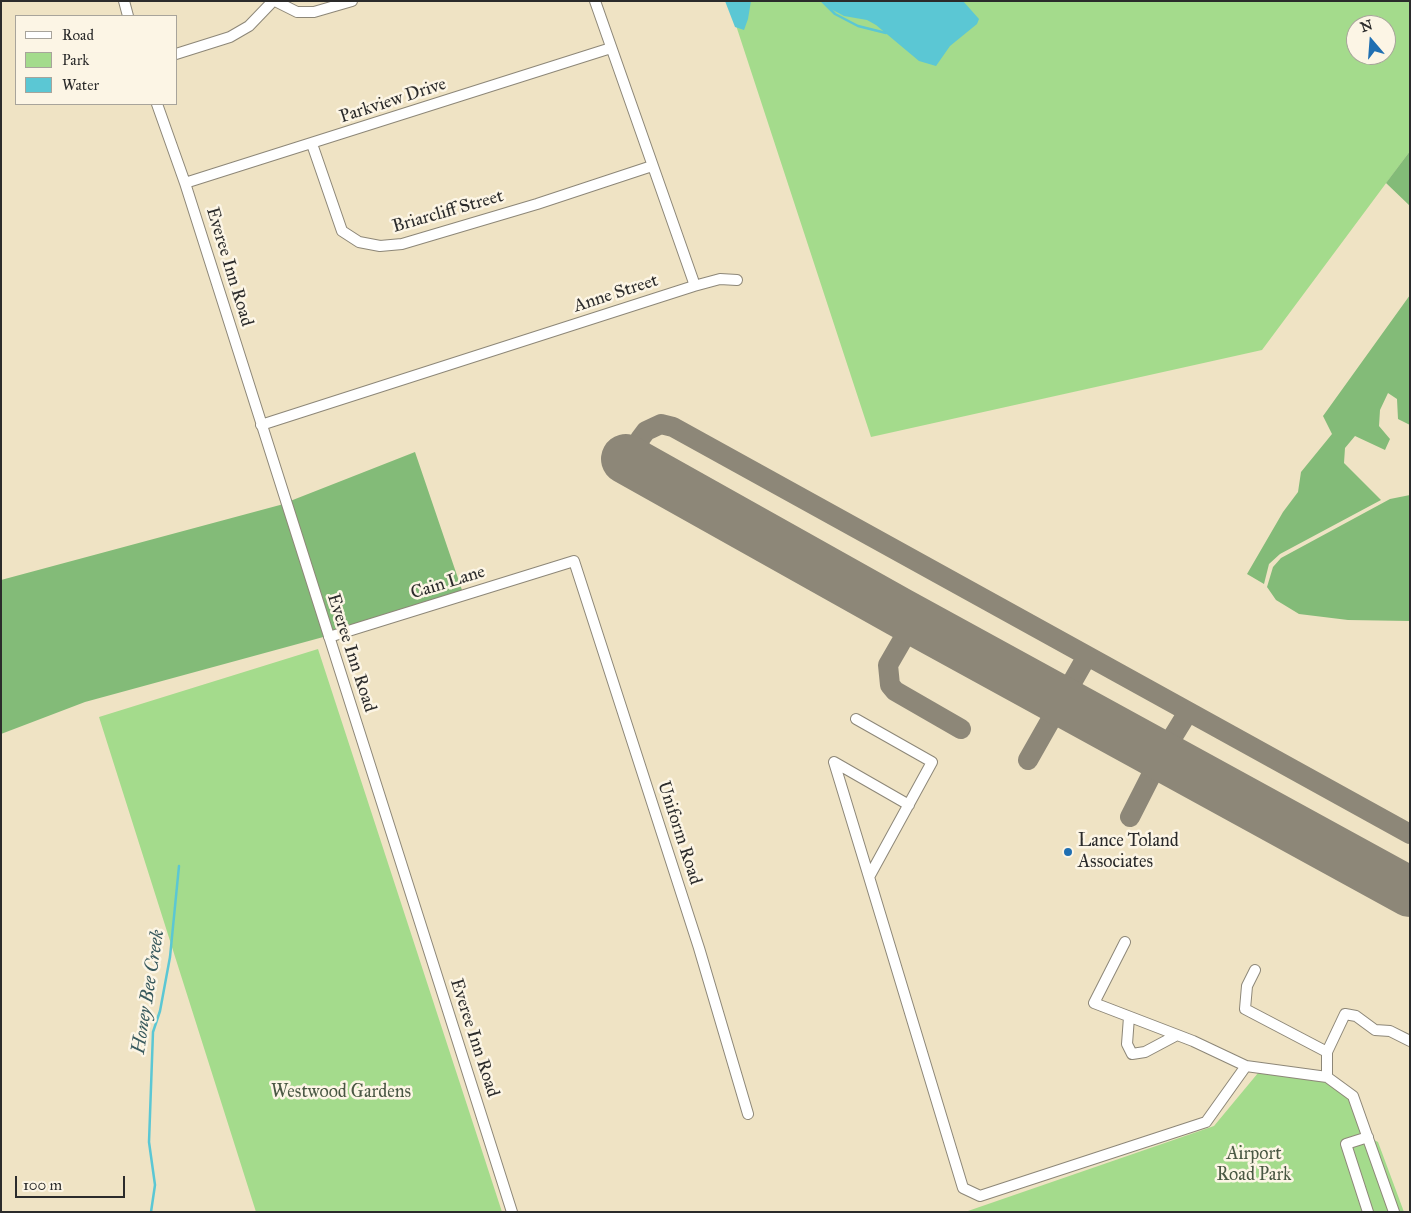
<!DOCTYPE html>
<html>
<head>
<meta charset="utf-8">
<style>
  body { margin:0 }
  #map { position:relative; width:1411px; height:1213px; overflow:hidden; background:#efe3c4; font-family:"IM FELL Great Primer",serif }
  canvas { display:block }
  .frame { position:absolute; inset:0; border:2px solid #2b2b2b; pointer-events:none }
  .legend { position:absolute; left:15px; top:15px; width:162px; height:90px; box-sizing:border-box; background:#fcf5e5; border:1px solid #a8a49b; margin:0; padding:6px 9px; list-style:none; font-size:15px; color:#2b2b2b }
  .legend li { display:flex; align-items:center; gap:10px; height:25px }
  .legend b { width:25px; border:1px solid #a8a49b }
  .north { position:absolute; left:1346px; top:15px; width:50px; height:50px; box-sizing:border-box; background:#fcf5e5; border:1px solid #a8a49b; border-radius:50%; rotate:342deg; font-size:14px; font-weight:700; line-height:20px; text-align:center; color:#2b2b2b }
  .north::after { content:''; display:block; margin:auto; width:18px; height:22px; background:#1f6fb2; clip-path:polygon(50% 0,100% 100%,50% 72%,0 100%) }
  .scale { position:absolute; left:15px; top:1176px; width:110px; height:22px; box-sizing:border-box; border:2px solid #2b2b2b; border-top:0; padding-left:6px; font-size:15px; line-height:18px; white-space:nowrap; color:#2b2b2b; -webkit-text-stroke:4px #fcf5e5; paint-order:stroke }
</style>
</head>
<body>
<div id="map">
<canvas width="1411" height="1213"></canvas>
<div class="frame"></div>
<ul class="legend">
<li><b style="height:6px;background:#fff"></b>Road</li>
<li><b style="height:14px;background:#a4db8c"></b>Park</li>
<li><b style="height:14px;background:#5bc7d4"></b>Water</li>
</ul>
<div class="north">N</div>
<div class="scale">100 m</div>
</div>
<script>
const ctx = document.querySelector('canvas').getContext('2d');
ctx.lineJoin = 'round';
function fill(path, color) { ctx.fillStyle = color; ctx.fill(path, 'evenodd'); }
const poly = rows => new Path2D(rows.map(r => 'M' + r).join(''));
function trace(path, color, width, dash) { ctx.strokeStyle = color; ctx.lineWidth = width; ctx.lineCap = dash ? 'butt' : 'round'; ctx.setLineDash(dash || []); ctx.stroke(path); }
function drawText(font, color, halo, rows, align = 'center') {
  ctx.font = font + ' "IM FELL Great Primer",serif'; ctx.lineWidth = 5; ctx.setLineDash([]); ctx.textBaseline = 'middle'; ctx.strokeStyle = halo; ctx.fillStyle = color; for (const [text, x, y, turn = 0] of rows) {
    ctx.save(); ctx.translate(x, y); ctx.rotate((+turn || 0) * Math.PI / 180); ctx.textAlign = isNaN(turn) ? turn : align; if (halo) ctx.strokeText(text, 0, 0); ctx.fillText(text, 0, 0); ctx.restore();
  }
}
fill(poly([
  [728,1,1410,1,1410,151,1262,350,871,437],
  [1356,25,1386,25,1386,55,1356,55],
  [318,649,502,1212,256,1212,99,717],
  [1258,1073,1316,1079,1346,1090,1372,1139,1378,1142,1404,1212,965,1212,1214,1126]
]), '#a4db8c');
fill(poly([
  [1410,151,1410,206,1386,183],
  [1410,295,1410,425,1398,419,1397,399,1388,393,1380,410,1379,426,1390,439,1385,450,1355,436,1345,448,1344,463,1381,500,1280,554,1269,564,1264,584,1247,574,1283,512,1298,492,1301,472,1332,434,1323,416],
  [415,452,463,593,327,636,85,702,1,734,1,580,280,505],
  [1410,495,1410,621,1348,620,1299,614,1276,600,1267,587,1273,567,1281,558,1390,499]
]), '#83bb78');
fill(poly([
  [725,1,751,1,748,19,744,30,735,27],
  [824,1,963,1,979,19,977,24,950,46,936,66,919,61,876,25,867,20,844,16,831,9]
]), '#5bc7d4');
trace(poly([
  [822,1,835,14,858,26,886,33],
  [151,1212,155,1185,149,1142,153,1032,160,1011,170,957,179,866]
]), '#5bc7d4', 2.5);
trace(poly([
  [637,465,640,439,646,431,661,424,673,427,1410,834],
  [914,620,888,665,890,685,895,691,961,729],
  [1028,760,1087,656],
  [1130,817,1161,756,1188,712]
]), '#8d8778', 20);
trace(poly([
  [626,459,899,612,1410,892]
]), '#8d8778', 50);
const minor = poly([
  [124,1,128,16],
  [275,1,297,12,314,12,352,1],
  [595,1,693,280,694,286],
  [176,54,230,37,249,26,273,1],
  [157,104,185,183,512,1212],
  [312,144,342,231,359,242,380,246,402,244,537,204,652,166],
  [185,183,611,48],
  [261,425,694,286,720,279,737,280],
  [329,637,574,561,699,948,748,1114],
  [856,719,932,762,869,877,963,1188,980,1196,1206,1122,1246,1066,1327,1077,1353,1096,1394,1212],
  [869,877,834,762,909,805],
  [1125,942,1094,1003,1193,1041,1246,1066],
  [1255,970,1247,986,1245,1009,1327,1052],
  [1129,1017,1127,1044,1132,1054,1145,1052,1177,1035],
  [1327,1077,1327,1052,1345,1014,1356,1016,1375,1030,1390,1031,1410,1041],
  [1368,1137,1346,1144,1368,1212]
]);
trace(minor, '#8d8778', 12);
trace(minor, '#fff', 10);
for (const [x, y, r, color] of [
  [1068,852,5,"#1f6fb2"]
]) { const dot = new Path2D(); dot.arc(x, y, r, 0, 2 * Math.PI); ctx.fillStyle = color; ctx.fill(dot); trace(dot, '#fcf5e5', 2); }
drawText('18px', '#2b2b2b', '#fcf5e5', [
  ["Parkview Drive",393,101,-18],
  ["Briarcliff Street",448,212,-16],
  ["Everee Inn Road",229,267,73],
  ["Anne Street",616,294,-18],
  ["Cain Lane",448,583,-17],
  ["Everee Inn Road",351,653,72],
  ["Uniform Road",679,833,72],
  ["Everee Inn Road",474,1038,72]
]);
drawText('18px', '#2b2b2b', '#fcf5e5', [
  ["Lance Toland",1078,842],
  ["Associates",1078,863]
], 'left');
drawText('18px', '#495743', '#fcf5e5', [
  ["Westwood Gardens",341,1093],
  ["Airport",1254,1155],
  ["Road Park",1254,1176]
]);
drawText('italic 19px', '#395a5e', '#fcf5e5', [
  ["Honey Bee Creek",149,992,-81]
]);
</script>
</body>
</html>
